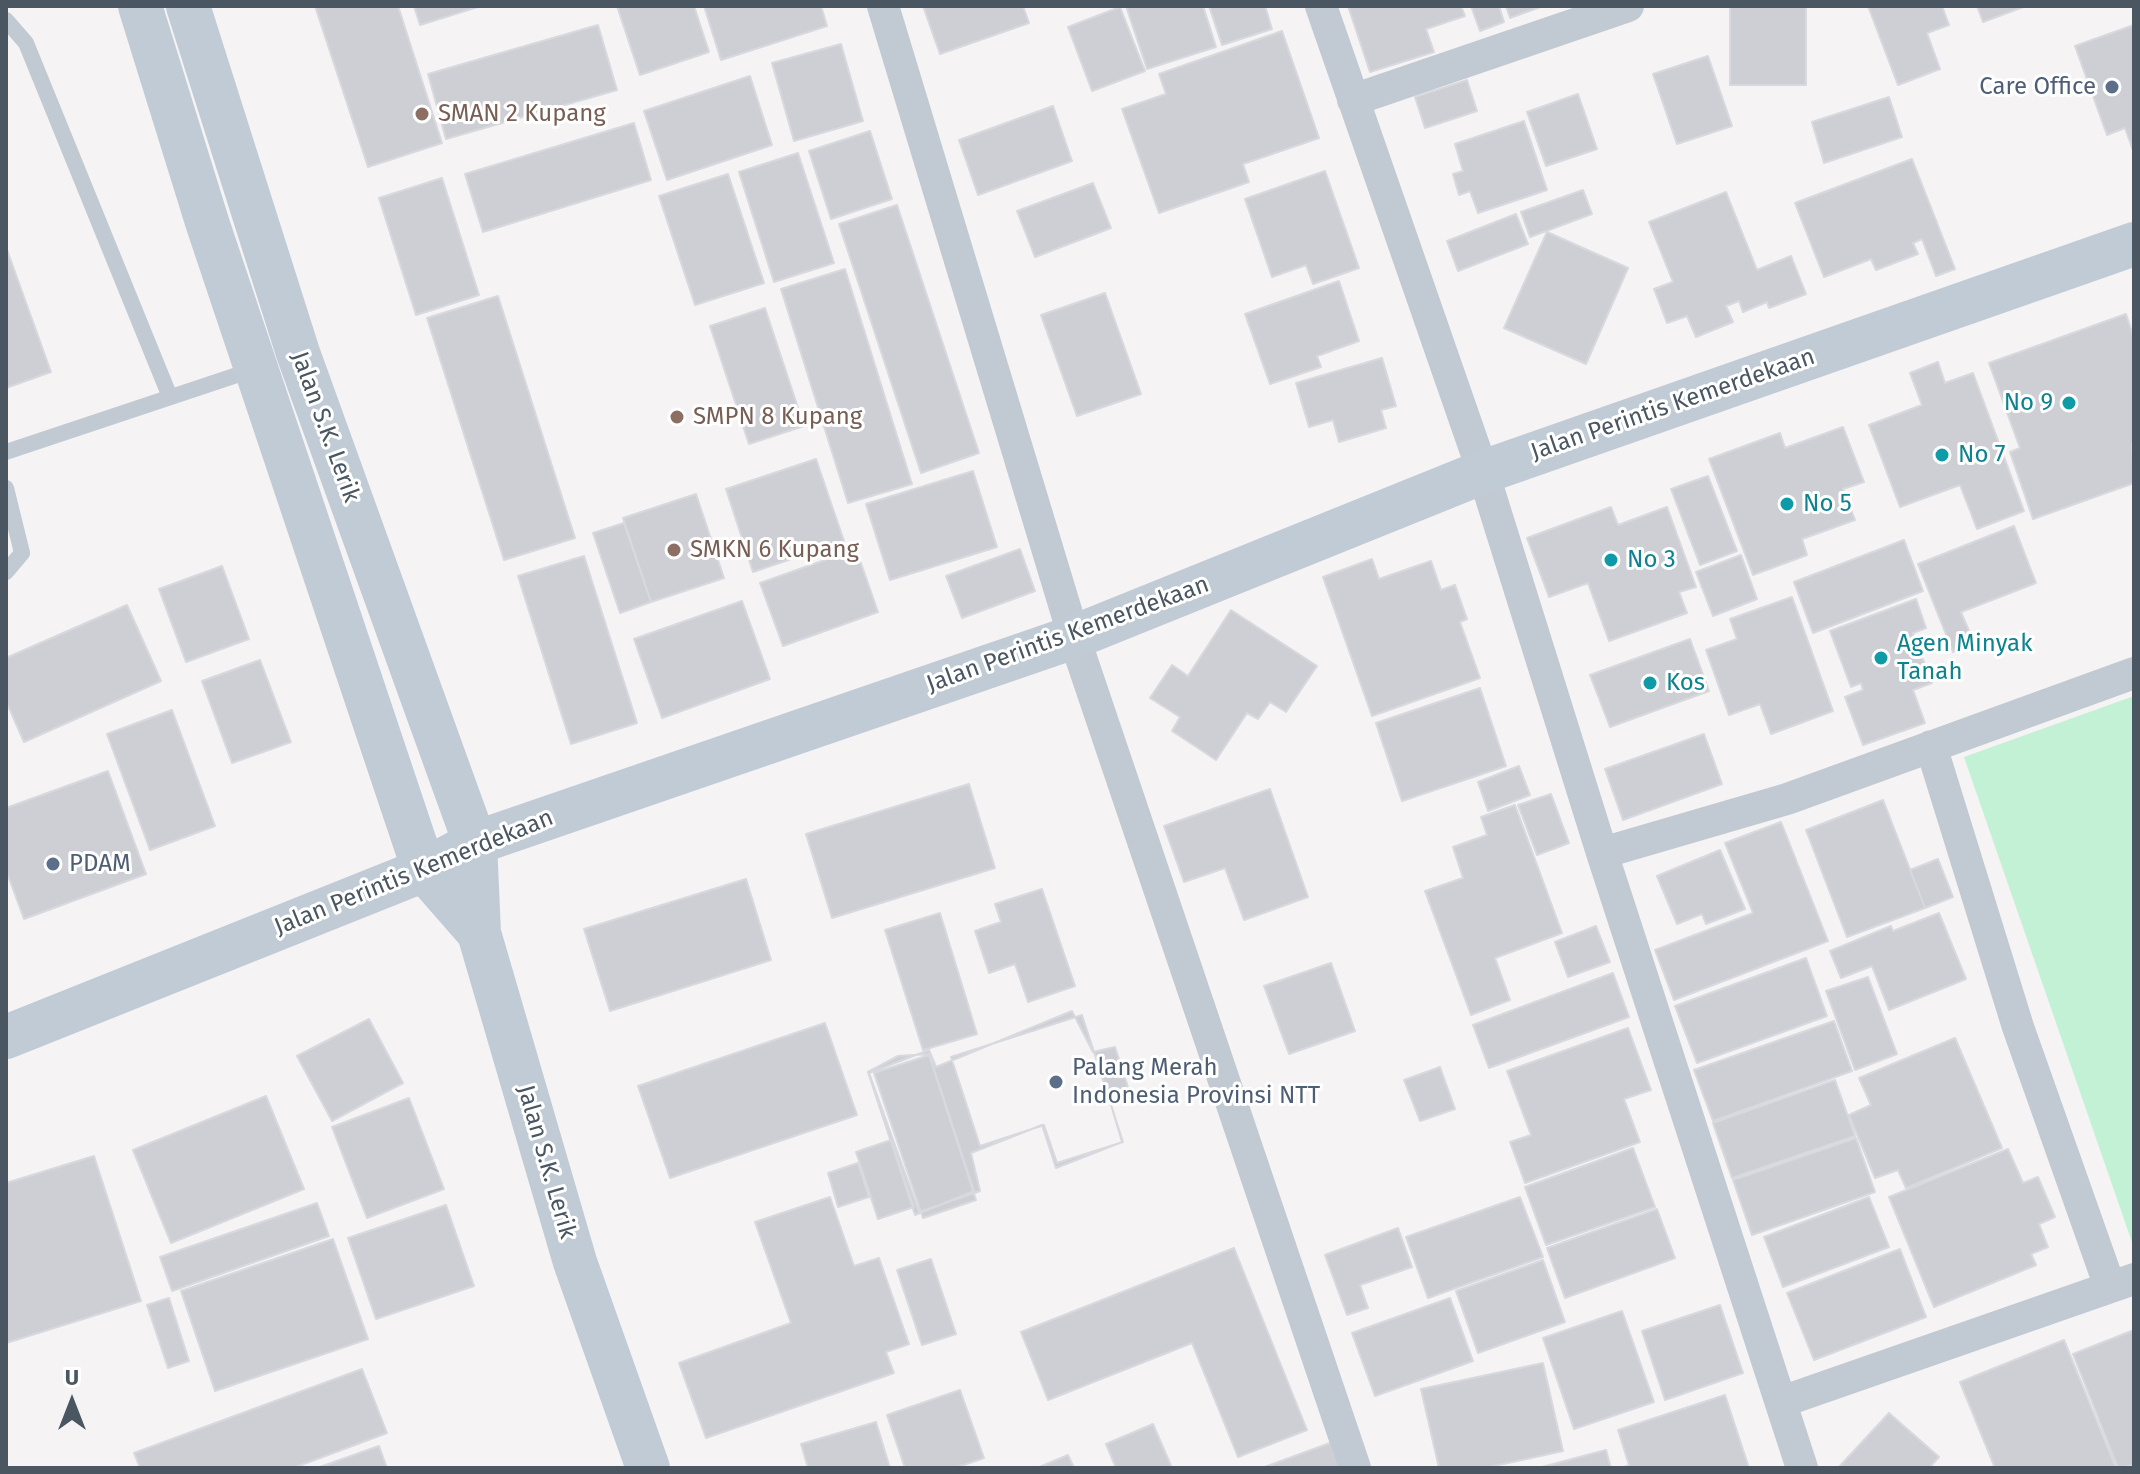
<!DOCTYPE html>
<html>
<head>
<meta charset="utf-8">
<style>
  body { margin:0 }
  #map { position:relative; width:2140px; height:1474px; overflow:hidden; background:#f5f3f3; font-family:"Fira Sans",sans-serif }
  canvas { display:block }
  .frame { position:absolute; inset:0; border:8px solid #4a5661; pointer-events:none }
  .north { position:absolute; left:32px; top:1362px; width:80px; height:80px; -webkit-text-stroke:6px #fff; paint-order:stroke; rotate:0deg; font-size:22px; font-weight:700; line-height:32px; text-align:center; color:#4a5661 }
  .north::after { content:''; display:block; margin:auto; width:28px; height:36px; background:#4a5661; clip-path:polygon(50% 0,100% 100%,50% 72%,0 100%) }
</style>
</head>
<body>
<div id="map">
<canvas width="2140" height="1474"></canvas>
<div class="frame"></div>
<div class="north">U</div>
</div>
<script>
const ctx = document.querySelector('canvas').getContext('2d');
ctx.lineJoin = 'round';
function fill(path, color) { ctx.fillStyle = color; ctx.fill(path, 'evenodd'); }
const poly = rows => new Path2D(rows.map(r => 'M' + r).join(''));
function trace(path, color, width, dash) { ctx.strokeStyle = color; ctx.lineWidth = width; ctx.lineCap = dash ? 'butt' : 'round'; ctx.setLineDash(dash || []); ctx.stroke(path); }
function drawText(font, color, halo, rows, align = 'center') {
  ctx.font = font + ' "Fira Sans",sans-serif'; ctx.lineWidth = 6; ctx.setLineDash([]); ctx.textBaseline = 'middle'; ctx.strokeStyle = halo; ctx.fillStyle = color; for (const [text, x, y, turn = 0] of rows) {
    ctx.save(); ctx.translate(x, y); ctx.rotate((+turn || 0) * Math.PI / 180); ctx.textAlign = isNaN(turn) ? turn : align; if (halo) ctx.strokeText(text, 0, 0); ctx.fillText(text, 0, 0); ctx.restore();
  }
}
fill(poly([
  [2134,696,2134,1248,1964,757]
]), '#c3f1d5');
const building = poly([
  [315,6,398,6,442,143,368,167,315,6],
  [414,6,481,6,420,25,414,6],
  [617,6,694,6,709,52,640,75,617,6],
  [704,6,821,6,827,26,721,60,704,6],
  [923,6,1023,6,1029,23,940,54,923,6],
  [1126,6,1203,6,1216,47,1147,69,1126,6],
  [1209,6,1265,6,1272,29,1222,45,1209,6],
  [1348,6,1461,6,1465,16,1426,29,1434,52,1370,72,1348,6],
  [1471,6,1499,6,1504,22,1480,31,1471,6],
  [1506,6,1543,6,1510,18,1506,6],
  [1730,6,1806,6,1806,85,1730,85,1730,6],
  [1868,6,1942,6,1949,25,1927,33,1940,69,1898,85,1868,6],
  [1977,6,2026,6,1983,22,1977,6],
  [1120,7,1145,71,1092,91,1068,27,1120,7],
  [598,25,617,90,446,139,428,74,598,25],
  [2134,25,2134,153,2125,128,2107,135,2075,46,2134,25],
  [1282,31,1319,138,1243,164,1249,182,1159,213,1122,109,1166,94,1159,74,1282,31],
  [841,44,863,121,794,141,772,63,841,44],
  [1708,56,1732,126,1677,144,1653,74,1708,56],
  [750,76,772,145,667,180,644,111,750,76],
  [1467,80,1477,111,1425,128,1415,97,1467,80],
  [1578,94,1597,149,1546,166,1527,112,1578,94],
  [1889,97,1902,137,1824,163,1812,122,1889,97],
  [1053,106,1072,161,978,195,959,140,1053,106],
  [1524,121,1547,190,1478,213,1470,191,1459,195,1453,174,1463,171,1455,144,1524,121],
  [634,123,651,180,483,232,465,174,634,123],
  [870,131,892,199,831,219,809,151,870,131],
  [798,153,834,263,774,282,739,172,798,153],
  [1912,159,1955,269,1936,276,1922,239,1913,243,1918,254,1876,270,1871,259,1824,277,1795,203,1912,159],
  [1325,171,1359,268,1313,284,1306,265,1272,277,1245,199,1325,171],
  [728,174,764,283,695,305,659,196,728,174],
  [442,178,479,295,416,315,379,198,442,178],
  [1093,183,1111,228,1035,257,1017,211,1093,183],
  [1583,190,1592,214,1530,237,1521,212,1583,190],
  [1726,192,1757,270,1791,256,1806,294,1769,308,1767,302,1743,312,1739,301,1726,306,1733,322,1696,337,1687,316,1667,323,1654,289,1673,282,1649,222,1726,192],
  [897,205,979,453,921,473,839,224,897,205],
  [1516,214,1528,244,1458,271,1447,241,1516,214],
  [1547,232,1628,268,1586,364,1504,328,1547,232],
  [6,247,51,372,6,388,6,247],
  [845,269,912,484,848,503,781,289,845,269],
  [1339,281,1359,341,1317,356,1321,367,1270,384,1245,314,1339,281],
  [1105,293,1141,394,1077,416,1041,315,1105,293],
  [498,296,575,538,504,560,427,318,498,296],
  [765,308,804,426,749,444,710,326,765,308],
  [2126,314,2134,338,2134,443,2132,444,2134,483,2033,519,2010,452,2020,448,1989,363,2126,314],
  [1382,358,1396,406,1381,410,1386,428,1339,442,1333,420,1309,427,1296,383,1382,358],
  [1938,362,1945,383,1973,373,2024,511,1977,529,1960,485,1900,507,1869,425,1922,405,1910,373,1938,362],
  [1843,427,1864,482,1843,489,1855,520,1802,539,1807,555,1753,575,1709,459,1780,433,1785,448,1843,427],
  [816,459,844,541,753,572,726,489,816,459],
  [973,471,997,547,890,580,866,504,973,471],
  [1708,476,1737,551,1700,565,1671,489,1708,476],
  [696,494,724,578,651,602,623,518,696,494],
  [1611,507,1618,525,1667,507,1696,587,1679,592,1687,613,1609,641,1588,583,1549,597,1527,538,1611,507],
  [624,523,651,602,620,613,593,533,624,523],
  [2014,526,2036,583,1961,612,1974,643,1953,652,1918,564,2014,526],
  [1904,540,1923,591,1813,633,1794,582,1904,540],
  [856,549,878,612,783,646,760,583,856,549],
  [1020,549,1035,591,962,618,946,576,1020,549],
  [1741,555,1757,599,1713,616,1696,572,1741,555],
  [584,556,637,723,571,744,518,576,584,556],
  [1372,559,1379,579,1431,561,1441,590,1455,585,1467,619,1460,622,1480,678,1372,716,1323,577,1372,559],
  [222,566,249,639,186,662,159,589,222,566],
  [1792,597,1833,711,1771,734,1760,704,1729,715,1706,650,1737,639,1730,619,1792,597],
  [1916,599,1926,628,1913,633,1932,683,1913,690,1925,723,1863,745,1845,697,1863,690,1861,683,1851,687,1830,631,1916,599],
  [742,601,770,679,662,718,634,639,742,601],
  [127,605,161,681,24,742,6,701,6,658,127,605],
  [1231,610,1317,666,1286,712,1270,702,1258,719,1247,713,1216,760,1172,731,1180,717,1150,698,1172,665,1188,676,1231,610],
  [1690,639,1709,691,1610,727,1590,675,1690,639],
  [260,660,291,742,232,763,202,681,260,660],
  [1480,688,1506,766,1402,801,1376,723,1480,688],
  [172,710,215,826,150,850,107,734,172,710],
  [1704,734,1722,784,1623,820,1605,769,1704,734],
  [1519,766,1530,795,1488,811,1478,782,1519,766],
  [108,771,146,874,24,919,6,870,6,808,108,771],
  [969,784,995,868,832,918,806,834,969,784],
  [1270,789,1308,897,1244,920,1225,868,1184,882,1164,826,1270,789],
  [1551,794,1569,843,1537,855,1518,805,1551,794],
  [1883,800,1925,908,1847,937,1806,830,1883,800],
  [1515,805,1562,933,1495,958,1510,1000,1471,1015,1425,891,1463,878,1453,847,1487,835,1481,817,1515,805],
  [1781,822,1828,941,1674,1000,1655,950,1753,913,1725,843,1781,822],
  [1720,850,1745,909,1706,924,1702,914,1677,924,1657,876,1720,850],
  [1938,859,1953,897,1925,908,1910,870,1938,859],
  [746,879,771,960,610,1011,584,929,746,879],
  [1042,889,1075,986,1028,1002,1015,964,989,973,975,931,1001,922,995,904,1042,889],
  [940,913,977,1034,923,1050,885,930,940,913],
  [1939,913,1966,979,1889,1010,1872,966,1841,978,1830,951,1891,926,1893,931,1939,913],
  [1596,926,1610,962,1568,977,1555,942,1596,926],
  [1806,958,1827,1016,1697,1063,1675,1006,1806,958],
  [1331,963,1355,1031,1289,1054,1264,986,1331,963],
  [1613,973,1629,1017,1489,1068,1473,1025,1613,973],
  [1868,977,1897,1054,1855,1070,1826,991,1868,977],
  [1072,1011,1093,1052,1115,1047,1129,1090,1109,1098,1122,1142,1056,1168,1042,1125,971,1153,980,1191,919,1212,869,1073,929,1050,936,1067,1072,1011],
  [1082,1015,1123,1142,1057,1163,1044,1125,980,1146,951,1057,1082,1015],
  [369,1019,403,1083,332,1121,297,1056,369,1019],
  [1834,1021,1852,1071,1713,1121,1694,1070,1834,1021],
  [825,1023,857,1115,670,1178,638,1086,825,1023],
  [1628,1028,1651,1090,1624,1099,1640,1142,1525,1183,1510,1142,1531,1135,1507,1071,1628,1028],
  [1955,1038,2002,1148,1906,1188,1898,1170,1875,1178,1849,1115,1871,1105,1859,1078,1955,1038],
  [929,1054,974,1191,915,1215,868,1072,898,1056,929,1054],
  [929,1055,976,1200,923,1218,874,1073,929,1055],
  [1440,1067,1455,1109,1420,1121,1404,1080,1440,1067],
  [1835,1080,1855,1136,1732,1178,1713,1123,1835,1080],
  [266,1096,304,1189,171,1243,133,1150,266,1096],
  [409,1098,444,1189,367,1218,332,1127,409,1098],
  [1856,1138,1875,1192,1752,1235,1733,1180,1856,1138],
  [891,1140,914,1207,878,1219,856,1152,891,1140],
  [1633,1148,1655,1207,1546,1245,1525,1187,1633,1148],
  [2008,1149,2023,1183,2038,1177,2055,1217,2039,1224,2048,1247,2031,1254,2036,1265,1934,1307,1889,1197,2008,1149],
  [94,1156,141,1301,6,1343,6,1183,94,1156],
  [858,1163,869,1197,838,1207,828,1173,858,1163],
  [830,1197,854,1266,879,1258,909,1344,886,1352,894,1373,706,1438,679,1363,791,1323,755,1222,830,1197],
  [1520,1197,1543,1257,1428,1298,1406,1237,1520,1197],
  [1869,1197,1889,1247,1783,1287,1764,1237,1869,1197],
  [317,1203,329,1236,172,1291,160,1257,317,1203],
  [446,1205,474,1286,376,1319,348,1238,446,1205],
  [1657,1209,1675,1258,1565,1298,1547,1248,1657,1209],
  [1398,1228,1412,1267,1360,1285,1368,1308,1347,1315,1325,1255,1398,1228],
  [333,1239,368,1339,215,1391,181,1291,333,1239],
  [1234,1248,1307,1430,1238,1457,1192,1343,1048,1400,1021,1332,1234,1248],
  [1900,1249,1926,1317,1814,1360,1787,1293,1900,1249],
  [931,1259,956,1334,922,1345,897,1270,931,1259],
  [1543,1260,1565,1322,1478,1353,1456,1291,1543,1260],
  [169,1298,189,1361,168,1368,147,1305,169,1298],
  [1450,1298,1473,1361,1375,1396,1352,1333,1450,1298],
  [1720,1305,1743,1373,1665,1400,1642,1331,1720,1305],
  [1622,1311,1654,1402,1574,1429,1543,1338,1622,1311],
  [2134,1330,2134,1465,2118,1468,2073,1354,2134,1330],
  [2064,1340,2116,1468,1995,1468,1960,1382,2064,1340],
  [1543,1363,1563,1451,1485,1468,1439,1468,1421,1389,1543,1363],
  [362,1369,387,1433,293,1468,140,1468,134,1453,362,1369],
  [960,1390,984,1458,955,1468,905,1468,887,1415,960,1390],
  [1725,1395,1749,1468,1622,1468,1629,1465,1618,1430,1725,1395],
  [1889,1413,1939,1457,1929,1468,1838,1468,1889,1413],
  [876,1422,890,1468,808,1468,801,1444,876,1422],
  [1153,1424,1172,1468,1116,1468,1106,1444,1153,1424],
  [1330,1443,1339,1468,1262,1468,1330,1443],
  [379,1446,387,1468,317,1468,379,1446],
  [1606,1450,1611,1468,1538,1468,1606,1450],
  [1068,1455,1074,1468,1037,1468,1068,1455]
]);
fill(building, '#cdcfd5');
trace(building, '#d7d9de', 2);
trace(poly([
  [6,20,26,43,170,397],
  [6,452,255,369],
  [6,488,22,553,6,572]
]), '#c1cad2', 16);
trace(poly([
  [883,6,1074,637,1355,1468],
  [1321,6,1483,472,1602,853,1802,1468],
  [1353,100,1628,6],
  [1931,746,2018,1027,2110,1287],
  [1602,853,1787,799,2134,673],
  [1781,1402,2134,1279]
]), '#c1cad2', 32);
trace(poly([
  [140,6,208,225,424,870,479,933,575,1262,648,1468],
  [188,6,298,353,475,843,479,933],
  [6,1037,424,870,475,843,1074,637,1483,472,2134,244]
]), '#c1cbd6', 44);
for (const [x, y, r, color] of [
  [2112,87,8,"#5c6f8a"],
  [422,114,8,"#8d6e63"],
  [2069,403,8,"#0f9aa8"],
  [677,417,8,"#8d6e63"],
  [1942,455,8,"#0f9aa8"],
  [1787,504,8,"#0f9aa8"],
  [674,550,8,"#8d6e63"],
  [1611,560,8,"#0f9aa8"],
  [1881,658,8,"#0f9aa8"],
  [1650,683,8,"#0f9aa8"],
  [53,864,8,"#5c6f8a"],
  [1056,1082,8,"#5c6f8a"]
]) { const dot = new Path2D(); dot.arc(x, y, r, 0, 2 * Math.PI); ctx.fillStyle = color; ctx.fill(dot); trace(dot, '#fff', 3); }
drawText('24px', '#4e5e75', '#fff', [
  ["Care Office",2096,87,"right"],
  ["PDAM",69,864],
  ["Palang Merah",1072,1068],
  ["Indonesia Provinsi NTT",1072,1096]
], 'left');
drawText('24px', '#785e54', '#fff', [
  ["SMAN 2 Kupang",438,114],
  ["SMPN 8 Kupang",693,417],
  ["SMKN 6 Kupang",690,550]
], 'left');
drawText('24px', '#0d838f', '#fff', [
  ["No 9",2053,403,"right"],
  ["No 7",1958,455],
  ["No 5",1803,504],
  ["No 3",1627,560],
  ["Agen Minyak",1897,644],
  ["Tanah",1897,672],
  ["Kos",1666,683]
], 'left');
drawText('24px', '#4a5661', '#fff', [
  ["Jalan Perintis Kemerdekaan",1673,405,-19],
  ["Jalan S.K. Lerik",325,427,70],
  ["Jalan Perintis Kemerdekaan",1068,635,-20],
  ["Jalan Perintis Kemerdekaan",414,873,-22],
  ["Jalan S.K. Lerik",546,1162,74]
]);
</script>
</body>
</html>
